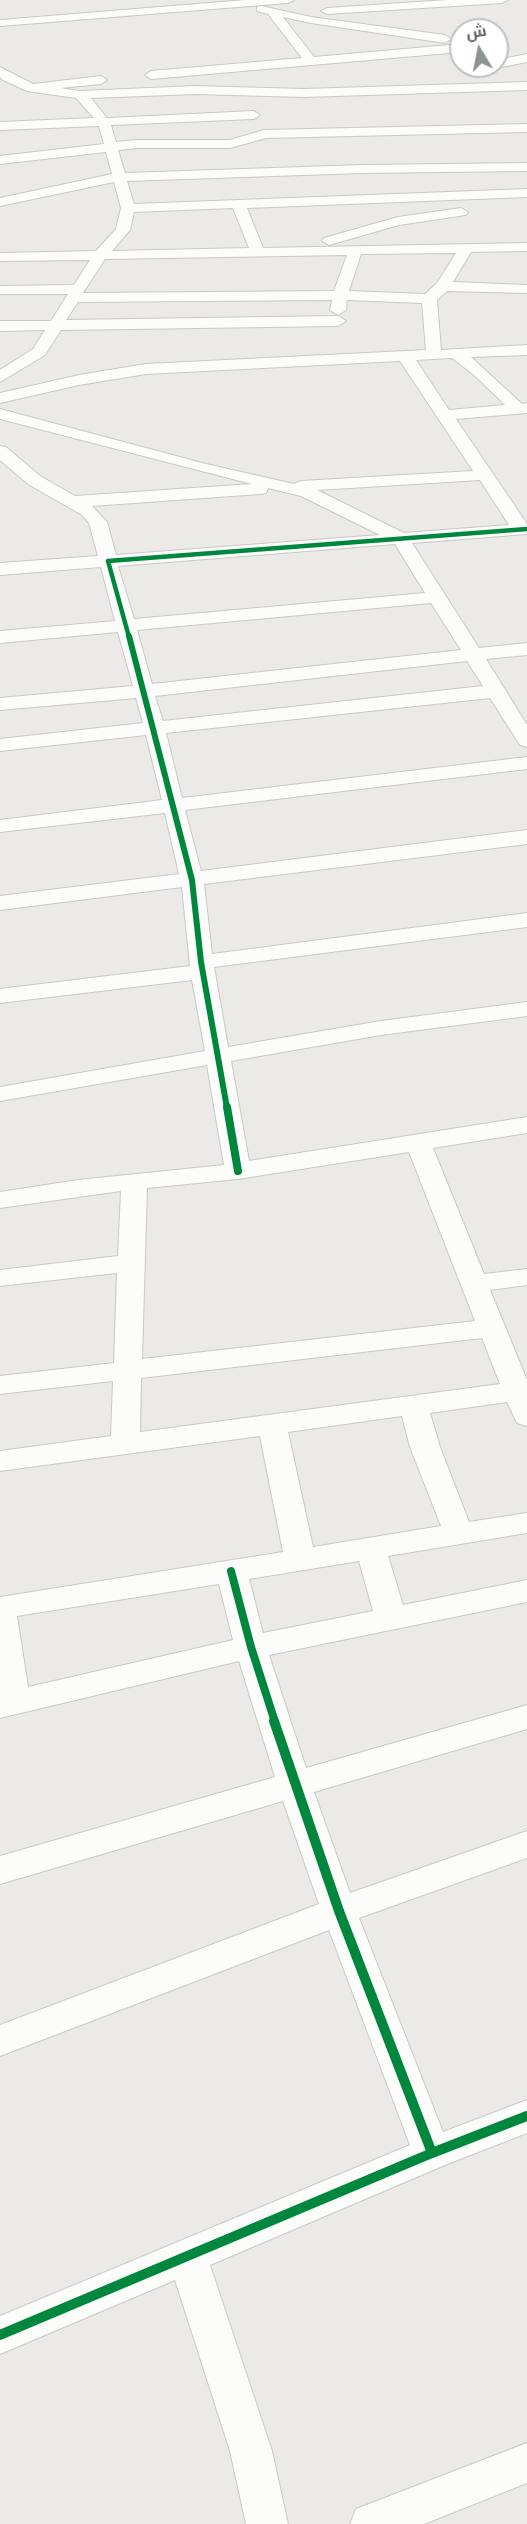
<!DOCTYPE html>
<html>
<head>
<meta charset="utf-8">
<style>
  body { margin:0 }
  #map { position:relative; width:527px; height:2524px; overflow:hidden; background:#eceae7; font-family:"DM Sans",Cairo,sans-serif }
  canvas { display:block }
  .north { position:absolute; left:449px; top:18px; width:60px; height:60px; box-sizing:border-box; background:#fff; border:2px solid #bec0c1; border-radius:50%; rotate:350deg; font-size:16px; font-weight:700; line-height:24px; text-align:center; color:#5d6264 }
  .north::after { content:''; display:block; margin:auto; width:21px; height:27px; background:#8f9292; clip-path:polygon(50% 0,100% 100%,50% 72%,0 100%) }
</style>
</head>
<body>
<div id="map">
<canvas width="527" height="2524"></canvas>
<div class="north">ش</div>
</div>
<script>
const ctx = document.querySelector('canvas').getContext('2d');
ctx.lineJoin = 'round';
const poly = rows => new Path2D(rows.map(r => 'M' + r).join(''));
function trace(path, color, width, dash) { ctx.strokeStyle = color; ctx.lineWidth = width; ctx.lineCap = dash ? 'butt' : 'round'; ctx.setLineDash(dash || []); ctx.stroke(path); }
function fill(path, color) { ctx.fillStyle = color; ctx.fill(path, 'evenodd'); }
const minor = poly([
  [246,0,294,0,288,3,0,26,0,20,246,0],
  [448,0,508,0,502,3,327,14,321,11,327,8,448,0],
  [261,6,311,17,445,35,451,39,445,43,311,23,283,17,314,57,461,44,461,52,151,79,145,75,151,71,302,58,268,14,257,11,257,7,261,6],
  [527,54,527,62,497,68,492,66,497,66,497,60,527,54],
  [0,67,33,84,101,76,107,80,101,84,60,88,80,91,195,86,304,89,527,82,527,90,304,97,195,94,91,98,107,118,254,111,260,115,254,119,111,125,116,142,137,140,230,140,264,130,527,124,527,132,266,138,230,148,137,148,118,150,125,173,362,165,527,163,527,171,362,173,127,181,134,204,527,189,527,197,247,208,263,248,527,243,527,251,471,252,453,282,527,285,527,293,447,291,437,300,441,350,527,345,527,355,471,357,522,404,527,403,527,413,456,419,527,524,527,534,412,543,479,648,527,643,527,655,486,659,527,725,527,747,520,745,490,698,166,733,182,798,527,757,527,769,185,810,201,871,527,830,527,844,204,884,212,954,527,913,527,927,214,967,228,1047,381,1021,527,1002,527,1016,381,1035,231,1061,249,1161,527,1117,527,1133,433,1148,484,1274,527,1269,527,1285,490,1290,527,1380,527,1426,517,1423,507,1402,430,1413,440,1447,469,1522,527,1513,527,1533,388,1556,403,1605,527,1580,527,1602,269,1655,306,1768,527,1705,527,1729,314,1792,350,1893,527,1831,527,1858,359,1918,443,2132,527,2100,527,2133,445,2165,210,2265,272,2451,288,2524,246,2524,230,2451,175,2280,0,2354,0,2316,410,2145,329,1930,0,2056,0,2025,319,1904,283,1801,0,1884,0,1856,275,1777,239,1661,0,1718,0,1597,283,1552,260,1436,0,1471,0,1451,111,1436,113,1381,0,1394,0,1376,114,1363,117,1273,0,1286,0,1270,118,1256,121,1191,0,1208,0,1192,78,1180,224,1165,207,1065,0,1101,0,1087,205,1051,192,980,0,1003,0,989,190,966,182,887,0,910,0,896,179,874,165,813,0,832,0,820,162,800,146,735,0,751,0,739,143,723,136,698,0,710,0,698,133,686,118,632,0,643,0,631,115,621,101,567,0,575,0,563,98,556,89,523,82,515,28,484,0,460,0,446,6,447,40,476,75,496,252,484,0,419,0,409,206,464,294,484,301,481,473,471,400,361,146,374,79,385,0,403,0,393,79,375,146,364,426,350,422,303,347,300,346,310,338,315,330,310,332,300,78,302,66,320,338,316,346,321,338,326,61,330,45,355,0,382,0,370,33,349,45,330,0,331,0,321,51,321,68,294,0,294,0,286,74,285,90,260,0,261,0,253,96,251,116,229,121,208,114,182,0,206,0,198,112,174,106,152,0,164,0,156,104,144,99,126,0,130,0,122,94,118,76,98,27,91,3,80,0,77,0,67],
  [233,208,249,248,112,251,130,230,134,212,233,208],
  [456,253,437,283,425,294,349,291,361,254,456,253],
  [347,255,334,291,83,293,105,259,347,255],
  [452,358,474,375,505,405,449,410,416,360,452,358],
  [480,480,509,525,404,533,317,490,480,480],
  [268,488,301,496,380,535,116,555,107,522,92,506,260,494,266,493,268,488],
  [395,544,425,593,134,619,118,566,395,544],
  [431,603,461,650,152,684,137,630,431,603],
  [467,661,483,686,163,721,155,696,467,661],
  [409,1152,475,1321,142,1359,147,1188,238,1179,409,1152],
  [482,1338,500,1384,140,1432,141,1378,482,1338],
  [402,1416,410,1447,441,1526,313,1547,288,1432,402,1416],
  [359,1561,373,1611,263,1633,249,1579,359,1561],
  [219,1584,233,1640,28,1687,17,1616,219,1584],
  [461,208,468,212,466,215,399,225,329,245,322,241,324,238,398,217,461,208],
  [527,2443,527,2483,424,2524,350,2524,356,2509,527,2443]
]);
trace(minor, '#c8c8c7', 2);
fill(minor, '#fcfcfb');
trace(poly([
  [129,637,108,561,527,529]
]), '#00873e', 4.5);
trace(poly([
  [129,636,192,880,201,962,227,1108]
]), '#00873e', 6);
trace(poly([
  [227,1107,238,1171],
  [231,1571,251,1647,275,1722]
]), '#00873e', 8);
trace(poly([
  [274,1721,339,1911,432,2153],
  [0,2335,432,2153,527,2116]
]), '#00873e', 10);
</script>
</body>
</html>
